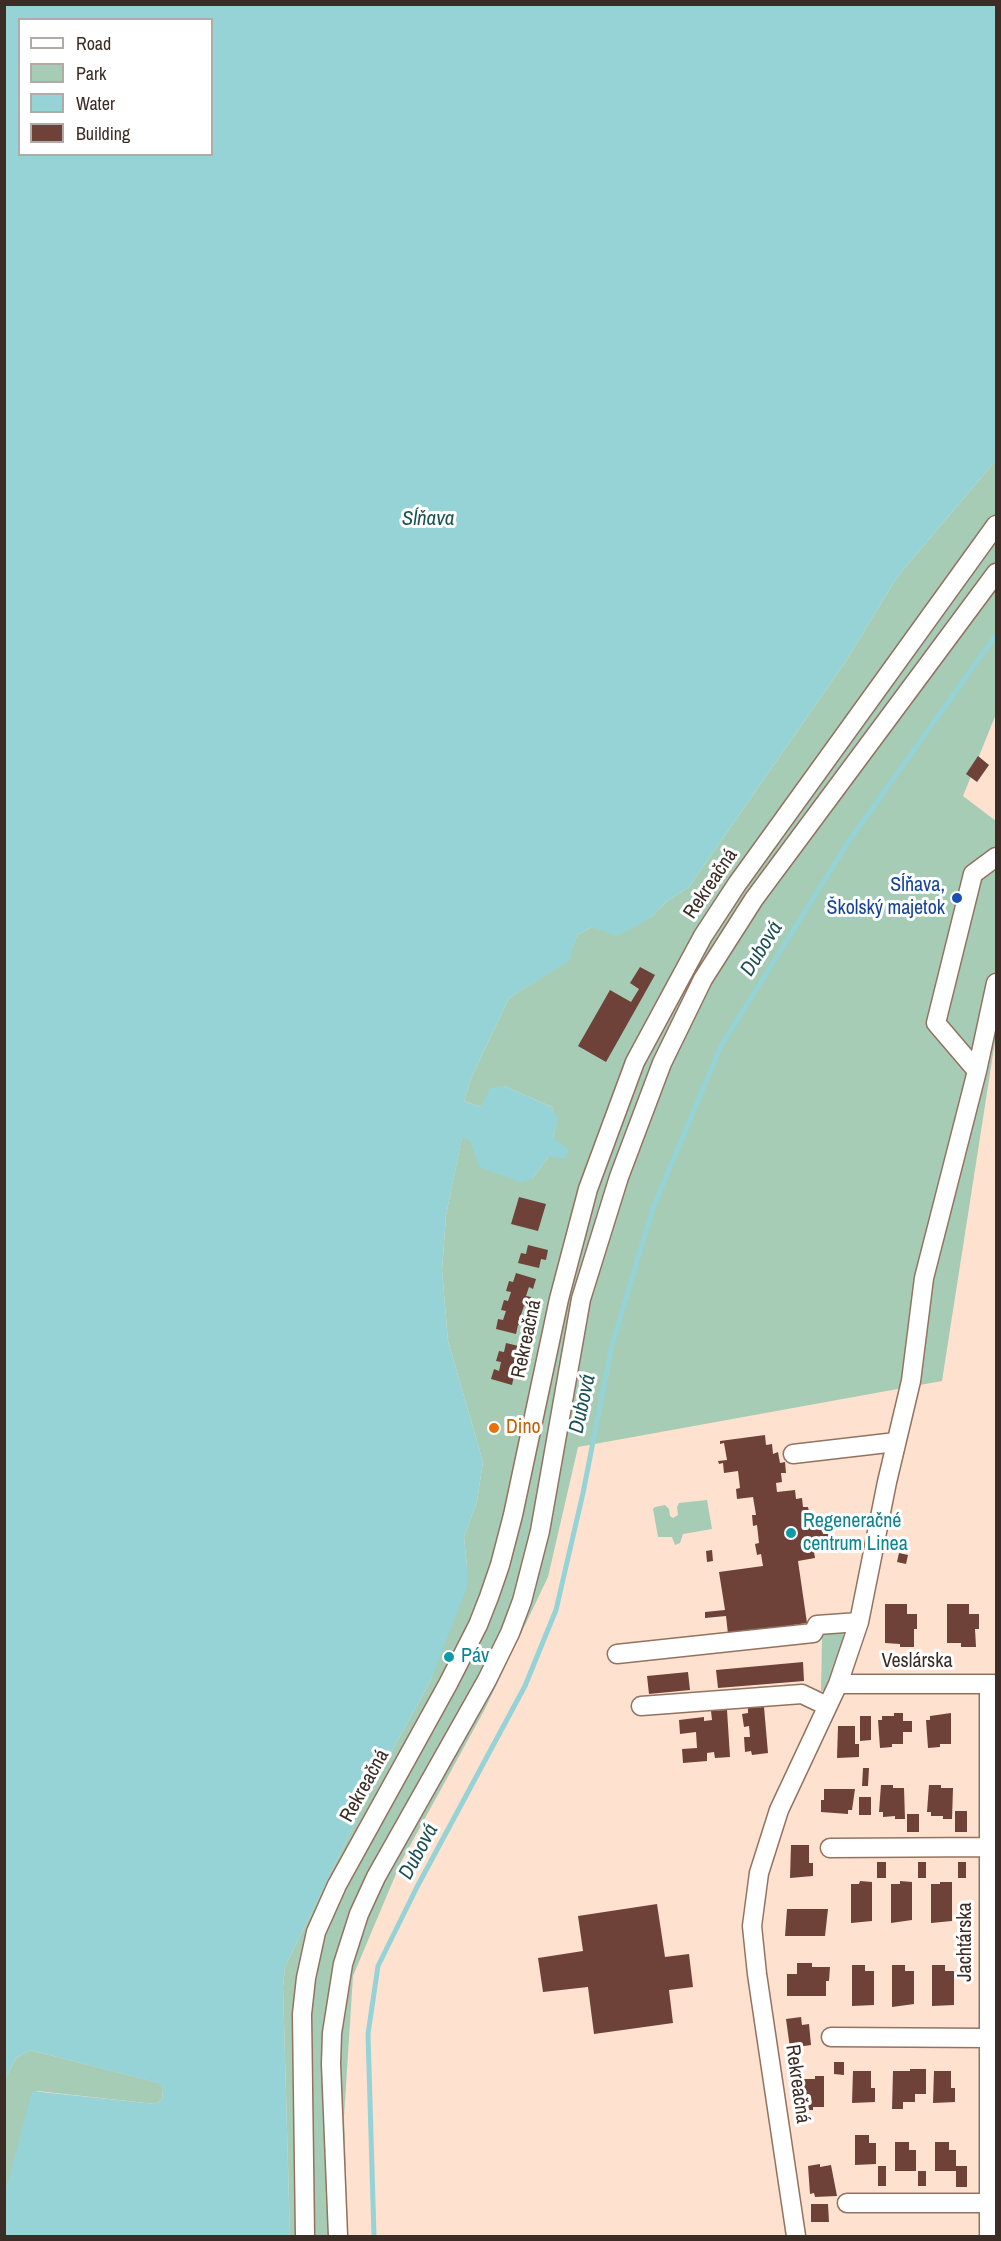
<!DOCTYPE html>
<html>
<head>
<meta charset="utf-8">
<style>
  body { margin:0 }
  #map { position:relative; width:1001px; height:2241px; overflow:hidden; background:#ffe1d0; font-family:"Archivo Narrow",sans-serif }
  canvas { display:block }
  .frame { position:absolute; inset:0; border:6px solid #3b2d25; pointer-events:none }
  .legend { position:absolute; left:18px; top:18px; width:195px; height:138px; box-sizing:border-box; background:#fff; border:2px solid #b1aba8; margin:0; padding:8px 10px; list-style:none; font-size:18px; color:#3b2d25 }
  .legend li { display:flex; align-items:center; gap:12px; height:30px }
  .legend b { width:30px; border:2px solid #b1aba8 }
</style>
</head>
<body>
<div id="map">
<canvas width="1001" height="2241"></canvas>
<div class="frame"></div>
<ul class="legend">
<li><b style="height:8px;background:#fff"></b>Road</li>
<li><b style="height:16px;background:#a6ccb6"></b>Park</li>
<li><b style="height:16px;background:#95d3d6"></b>Water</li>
<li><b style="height:16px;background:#6e4239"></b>Building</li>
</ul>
</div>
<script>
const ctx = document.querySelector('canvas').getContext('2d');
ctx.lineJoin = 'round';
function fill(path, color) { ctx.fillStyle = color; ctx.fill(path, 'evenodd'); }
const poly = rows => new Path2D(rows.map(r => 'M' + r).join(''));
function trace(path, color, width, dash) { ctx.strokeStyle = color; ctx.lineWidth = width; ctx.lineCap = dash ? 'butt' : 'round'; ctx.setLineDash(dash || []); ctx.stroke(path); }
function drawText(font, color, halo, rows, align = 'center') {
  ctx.font = font + ' "Archivo Narrow",sans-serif'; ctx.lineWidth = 6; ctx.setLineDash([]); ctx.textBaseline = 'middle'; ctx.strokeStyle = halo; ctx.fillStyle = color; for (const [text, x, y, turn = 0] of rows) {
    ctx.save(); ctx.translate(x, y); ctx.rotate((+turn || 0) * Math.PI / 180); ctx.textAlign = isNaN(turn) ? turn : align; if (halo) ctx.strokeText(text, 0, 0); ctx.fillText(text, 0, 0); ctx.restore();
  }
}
fill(poly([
  [996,460,996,714,963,796,996,821,996,1035,942,1381,578,1447,548,1577,485,1709,401,1862,353,1976,344,2117,348,2236,290,2236,283,1987,285,1967,379,1774,431,1680,467,1567,464,1537,477,1501,483,1462,448,1341,442,1270,446,1215,462,1137,470,1139,532,1179,549,1156,557,1120,552,1107,504,1086,481,1107,464,1101,471,1078,509,998,568,961,577,935,592,927,651,918,667,901,689,887,846,661,897,577],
  [707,1500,712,1529,683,1534,680,1543,675,1545,672,1537,658,1537,653,1509,655,1507,665,1505,669,1509,670,1516,673,1518,678,1515,677,1507,679,1503],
  [838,1627,848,1641,828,1690,821,1691,822,1636,830,1628],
  [30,2050,159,2083,163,2088,162,2099,155,2104,37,2091,5,2193,5,2079,16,2058]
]), '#a6ccb6');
fill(poly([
  [5,4,996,5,996,460,897,577,846,661,689,887,667,901,651,918,617,936,592,927,577,935,569,961,509,998,471,1078,464,1101,481,1107,490,1088,504,1086,552,1107,558,1120,553,1137,569,1150,565,1159,549,1156,532,1179,520,1182,479,1167,470,1140,462,1138,446,1215,442,1270,448,1341,483,1462,477,1501,464,1537,467,1567,467,1587,431,1680,379,1774,285,1967,283,1987,290,2236,5,2236,5,2193,32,2091,155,2104,162,2099,163,2088,158,2083,30,2050,16,2058,5,2079],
  [20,20,212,20,212,154,20,154]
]), '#95d3d6');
trace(poly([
  [374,2236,368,2034,378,1966,417,1887,525,1686,556,1610,583,1493,612,1345,653,1208,721,1046,849,841,996,635]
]), '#95d3d6', 5);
fill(poly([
  [978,756,989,765,977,782,966,774],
  [640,967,655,975,606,1062,578,1046,610,990,631,1002,639,989,630,983],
  [519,1197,546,1204,538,1231,511,1224],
  [528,1245,548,1250,546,1260,541,1259,539,1268,518,1263,521,1253,526,1254],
  [516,1273,536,1279,533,1289,529,1287,526,1296,531,1297,528,1307,524,1306,521,1315,526,1316,523,1326,518,1325,516,1334,496,1329,498,1319,503,1320,506,1311,501,1310,504,1300,508,1301,511,1292,506,1291,509,1281,513,1282],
  [506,1343,527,1348,524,1358,519,1356,517,1365,522,1367,519,1377,514,1376,512,1385,491,1379,494,1369,499,1371,501,1362,496,1361,499,1351,504,1352],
  [765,1435,766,1445,772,1444,773,1454,778,1452,780,1463,785,1462,786,1473,781,1473,782,1482,776,1483,777,1492,795,1490,796,1499,802,1498,803,1507,808,1507,810,1516,815,1516,817,1525,822,1524,823,1534,828,1534,830,1544,813,1546,815,1558,798,1561,807,1623,728,1634,726,1616,705,1618,705,1612,725,1610,719,1572,763,1566,761,1554,757,1555,755,1544,759,1543,757,1525,753,1526,752,1515,756,1515,753,1497,737,1499,736,1489,740,1488,738,1471,724,1473,723,1463,719,1464,718,1461,727,1460,724,1443,720,1444,720,1441],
  [712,1550,713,1561,707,1562,706,1551],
  [899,1553,908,1555,906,1564,897,1562],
  [885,1604,907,1604,907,1614,917,1614,917,1629,914,1629,914,1647,900,1647,900,1644,885,1643],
  [947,1604,969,1604,969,1614,979,1614,979,1629,975,1629,976,1647,961,1647,961,1643,947,1643],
  [803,1662,804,1681,718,1688,716,1670],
  [688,1672,690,1690,649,1694,647,1676],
  [764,1707,768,1753,752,1755,751,1751,745,1752,744,1737,750,1737,749,1726,744,1727,742,1714,748,1713,748,1708],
  [727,1710,730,1757,715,1758,714,1752,707,1753,707,1761,683,1763,682,1749,697,1748,696,1732,680,1734,679,1720,704,1717,704,1721,712,1720,711,1711],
  [894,1713,903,1713,903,1721,912,1721,912,1732,903,1732,903,1744,892,1744,892,1747,880,1748,878,1720,882,1720,882,1716,894,1716],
  [951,1713,951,1744,940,1744,940,1747,928,1748,926,1720,930,1720,930,1716],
  [860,1716,871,1716,871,1740,860,1741],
  [838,1726,855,1726,855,1744,859,1744,859,1757,837,1758],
  [863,1768,869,1768,868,1786,862,1786],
  [881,1785,893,1785,893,1788,904,1788,905,1819,895,1819,895,1816,883,1817,883,1812,879,1812],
  [929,1785,941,1785,941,1788,953,1788,952,1819,943,1819,943,1816,931,1816,931,1812,927,1812],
  [824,1789,855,1789,852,1810,848,1810,848,1814,821,1812,821,1800,824,1800],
  [859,1797,871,1797,871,1815,859,1815],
  [955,1811,967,1811,967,1832,955,1832],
  [907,1814,919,1814,919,1832,907,1832],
  [791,1845,809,1845,809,1863,813,1863,813,1876,790,1878],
  [877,1862,886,1862,886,1878,877,1878],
  [918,1862,926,1862,926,1878,918,1878],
  [958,1862,966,1862,966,1878,958,1878],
  [860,1881,872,1882,872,1921,851,1923,851,1884,859,1884],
  [900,1881,912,1882,912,1920,891,1923,891,1884,900,1884],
  [940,1882,952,1882,952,1921,931,1923,931,1884,940,1884],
  [657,1904,665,1957,689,1954,693,1987,669,1990,673,2023,594,2034,588,1987,543,1992,538,1958,583,1951,578,1916],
  [787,1909,828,1909,825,1936,785,1936],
  [797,1963,812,1963,812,1967,830,1967,829,1981,826,1981,826,1996,787,1996,787,1974,797,1974],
  [852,1965,865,1965,865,1971,874,1971,874,2005,852,2006],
  [892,1965,905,1965,905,1971,914,1971,914,2004,892,2007],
  [932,1965,945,1965,945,1971,954,1971,954,2005,932,2006],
  [801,2017,802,2025,809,2024,811,2045,790,2048,786,2019],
  [834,2062,844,2062,844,2075,834,2074],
  [910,2069,926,2069,926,2094,915,2094,915,2102,903,2102,903,2109,892,2109,893,2071,910,2071],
  [853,2071,871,2071,871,2088,875,2088,875,2102,852,2103],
  [934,2071,951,2071,951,2088,955,2088,955,2102,933,2103],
  [815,2076,824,2076,824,2107,813,2107,813,2110,801,2110,799,2083,803,2083,803,2079,815,2079],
  [855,2135,869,2135,869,2143,876,2143,876,2164,855,2165],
  [895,2142,909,2142,909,2150,916,2150,916,2171,895,2171],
  [935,2142,949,2142,949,2150,956,2150,956,2166,967,2166,967,2187,956,2187,956,2171,935,2171],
  [820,2164,820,2167,831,2165,837,2196,815,2197,814,2193,810,2194,808,2166],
  [878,2166,886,2166,886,2186,878,2186],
  [918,2171,926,2171,926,2186,918,2186],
  [811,2204,828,2204,829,2222,811,2222]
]), '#6e4239');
const minor = poly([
  [977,1071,936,1023,973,874,996,857],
  [793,1454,896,1442],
  [617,1654,813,1633,817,1625,859,1622],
  [838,1684,996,1684],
  [989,1684,989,2236],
  [641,1706,802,1694,827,1706],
  [830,1848,989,1847],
  [831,2037,989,2038],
  [847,2203,989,2203],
  [305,2236,302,2014,306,1978,316,1932,337,1885,448,1684,478,1625,489,1597,500,1565,513,1515,559,1299,588,1189,635,1062,703,936,737,884,996,525],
  [338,2236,331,2064,332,2033,343,1964,359,1914,376,1877,487,1680,510,1633,522,1601,540,1531,581,1299,619,1177,662,1063,703,979,754,899,996,573],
  [796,2236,757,1974,752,1926,759,1873,779,1810,838,1684,859,1622,887,1482,911,1381,924,1278,977,1071,996,983]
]);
trace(minor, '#937260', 21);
trace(minor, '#fff', 18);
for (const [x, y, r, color] of [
  [957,898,6,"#1a4fb4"],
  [494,1428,6,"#e8710a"],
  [791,1533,6,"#0f9aa8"],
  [449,1657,6,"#0f9aa8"]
]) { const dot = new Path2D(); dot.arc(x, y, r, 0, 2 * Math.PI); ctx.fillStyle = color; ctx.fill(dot); trace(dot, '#fff', 2); }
drawText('20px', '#3b2d25', '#fff', [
  ["Rekreačná",711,884,-56],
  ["Rekreačná",527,1339,-78],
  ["Veslárska",917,1662],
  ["Rekreačná",365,1786,-61],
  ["Jachtárska",966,1942,-90],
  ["Rekreačná",797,2084,82]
]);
drawText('20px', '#164399', '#fff', [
  ["Sĺňava,",945,886],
  ["Školský majetok",945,909]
], 'right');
drawText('20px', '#c56008', '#fff', [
  ["Dino",506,1428]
], 'left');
drawText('20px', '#0d838f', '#fff', [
  ["Regeneračné",803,1522],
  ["centrum Linea",803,1545],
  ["Páv",461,1657]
], 'left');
drawText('italic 21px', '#1b5154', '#fff', [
  ["Sĺňava",428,519],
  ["Dubová",762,949,-58],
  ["Dubová",583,1404,-78],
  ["Dubová",419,1852,-62]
]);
</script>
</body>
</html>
